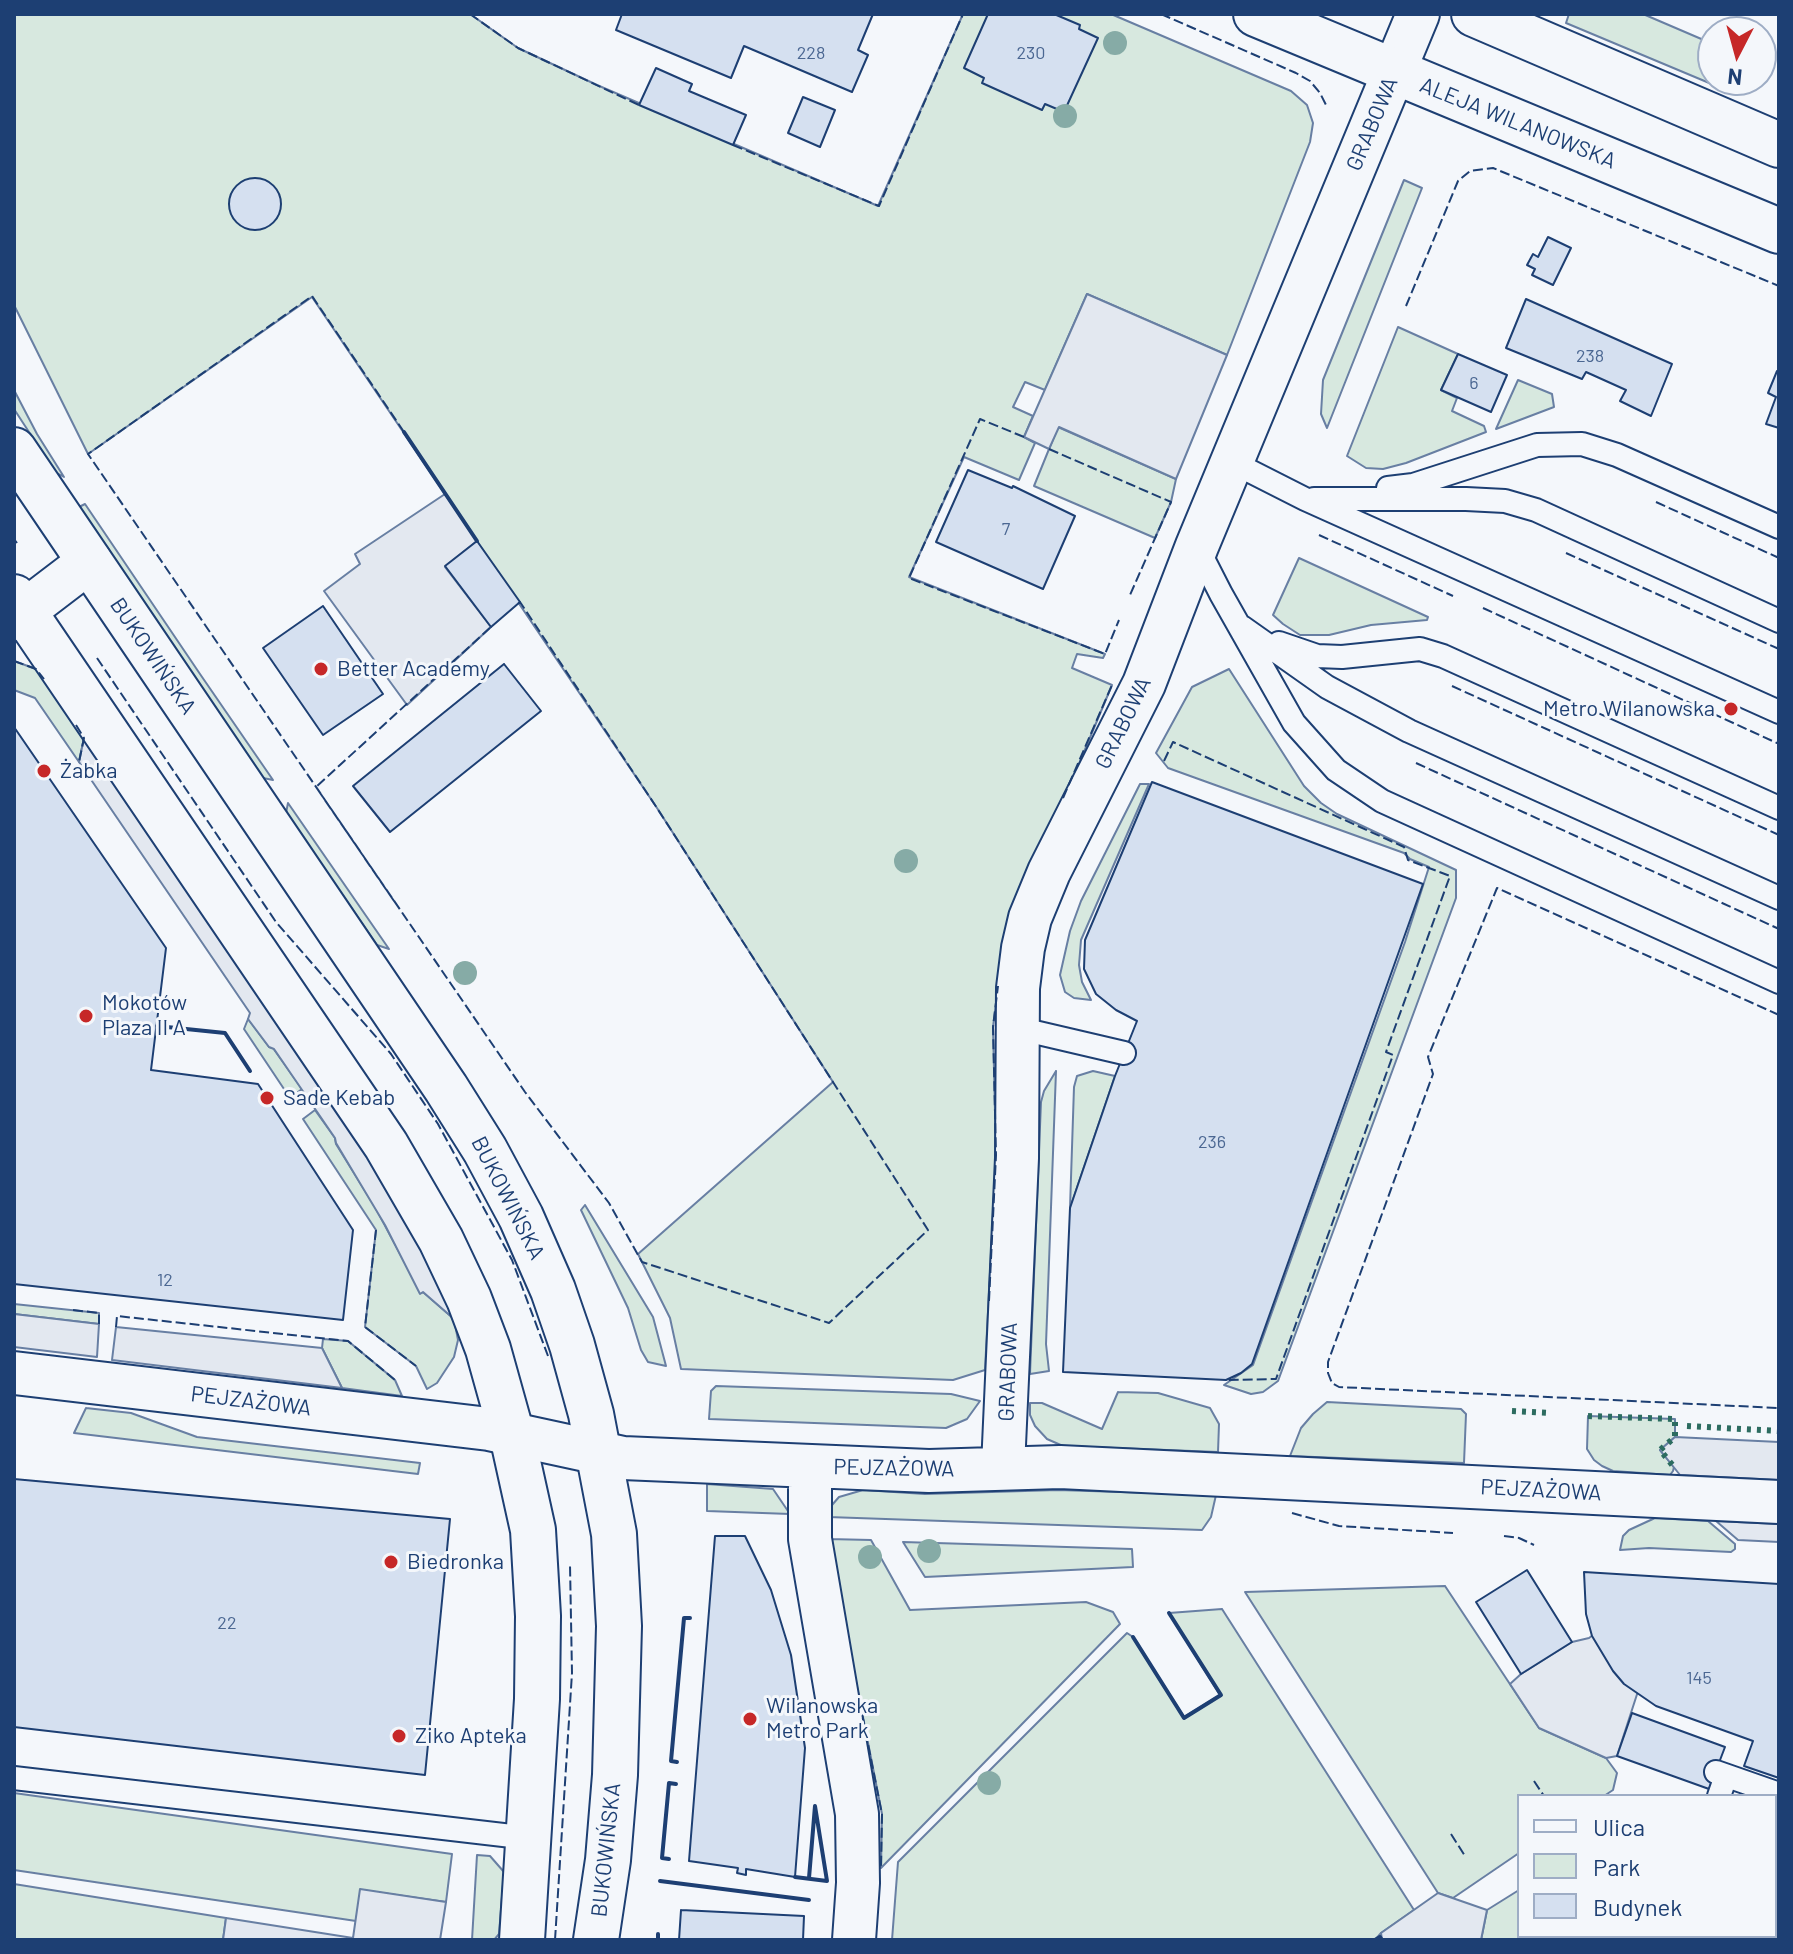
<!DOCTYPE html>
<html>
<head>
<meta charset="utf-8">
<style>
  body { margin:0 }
  #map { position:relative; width:1793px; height:1954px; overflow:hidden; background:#f4f7fb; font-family:Barlow,sans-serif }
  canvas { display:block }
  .frame { position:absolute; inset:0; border:16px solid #1d3f73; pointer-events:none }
  .legend { position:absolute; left:1517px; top:1794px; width:260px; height:144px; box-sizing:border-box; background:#f4f7fb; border:2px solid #9eadc5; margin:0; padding:10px 14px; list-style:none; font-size:24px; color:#1d3f73 }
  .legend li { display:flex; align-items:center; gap:16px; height:40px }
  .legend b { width:40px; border:2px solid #9eadc5 }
  .north { position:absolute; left:1697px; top:16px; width:80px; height:80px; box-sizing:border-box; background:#f4f7fb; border:2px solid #9eadc5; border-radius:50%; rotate:186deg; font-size:22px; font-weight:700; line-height:32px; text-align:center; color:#1d3f73 }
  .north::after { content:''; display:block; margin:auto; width:28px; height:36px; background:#c62828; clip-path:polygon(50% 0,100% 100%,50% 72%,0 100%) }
</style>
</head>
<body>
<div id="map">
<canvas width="1793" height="1954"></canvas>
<div class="frame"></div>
<ul class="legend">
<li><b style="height:10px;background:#f4f7fb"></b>Ulica</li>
<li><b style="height:22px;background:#d7e8df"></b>Park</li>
<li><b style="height:22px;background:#d5e0f0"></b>Budynek</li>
</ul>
<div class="north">N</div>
</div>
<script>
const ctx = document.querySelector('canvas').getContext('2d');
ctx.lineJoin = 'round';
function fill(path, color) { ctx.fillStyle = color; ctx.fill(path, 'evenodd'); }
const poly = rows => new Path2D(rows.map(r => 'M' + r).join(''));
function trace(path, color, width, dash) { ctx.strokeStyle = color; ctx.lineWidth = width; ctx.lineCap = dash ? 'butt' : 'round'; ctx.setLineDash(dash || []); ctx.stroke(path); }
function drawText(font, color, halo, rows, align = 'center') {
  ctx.font = font + ' Barlow,sans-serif'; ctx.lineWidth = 6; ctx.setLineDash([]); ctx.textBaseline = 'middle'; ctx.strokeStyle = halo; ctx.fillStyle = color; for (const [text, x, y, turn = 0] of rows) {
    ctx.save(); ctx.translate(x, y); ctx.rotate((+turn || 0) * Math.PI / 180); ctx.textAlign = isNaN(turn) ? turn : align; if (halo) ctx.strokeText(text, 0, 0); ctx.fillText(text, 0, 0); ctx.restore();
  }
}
const green = poly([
  [14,14,470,14,518,48,597,85,878,206,963,14,1111,14,1291,91,1307,105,1313,123,1310,142,1227,355,1087,294,1045,390,1025,382,1013,407,1033,416,1024,437,1035,443,1019,480,964,457,909,577,1105,654,1103,658,1077,654,1072,668,1112,685,1076,771,1030,868,1004,938,993,1027,996,1155,985,1370,953,1380,681,1369,670,1318,638,1254,833,1082,657,808,312,297,88,454,14,305,14,14],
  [1569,14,1643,14,1713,44,1713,80,1751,80,1743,86,1731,87,1714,85,1566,23,1569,14],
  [1404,180,1422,188,1327,428,1321,414,1323,380,1404,180],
  [1398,327,1458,354,1441,390,1457,398,1452,411,1484,426,1486,432,1406,463,1383,469,1366,468,1347,456,1398,327],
  [1518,380,1552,394,1554,407,1496,429,1518,380],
  [14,390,37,434,64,477,55,472,14,409,14,390],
  [1058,427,1176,479,1171,502,1155,538,1034,486,1058,427],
  [85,504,200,674,273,780,263,778,194,677,79,507,85,504],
  [1299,558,1428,617,1427,620,1371,625,1329,635,1300,635,1283,624,1273,615,1299,558],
  [14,661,36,669,84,738,79,762,35,698,14,690,14,661],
  [1229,669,1304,786,1321,803,1337,814,1456,870,1456,898,1278,1381,1263,1392,1251,1394,1224,1385,1253,1365,1405,942,1429,867,1410,859,1404,853,1168,768,1156,753,1192,687,1229,669],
  [1140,784,1149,784,1081,940,1079,965,1082,982,1091,1000,1074,998,1065,992,1060,975,1070,931,1081,901,1140,784],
  [288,803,389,949,377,945,286,813,288,803],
  [248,1019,269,1047,273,1048,302,1089,290,1098,244,1029,248,1019],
  [1056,1071,1046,1344,1049,1371,1030,1374,1041,1102,1044,1091,1056,1071],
  [1093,1071,1115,1076,1070,1208,1074,1087,1077,1076,1093,1071],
  [315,1110,335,1138,336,1144,375,1207,421,1293,423,1292,454,1319,458,1340,454,1357,437,1383,427,1389,416,1366,365,1327,376,1230,303,1119,315,1110],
  [585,1205,653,1317,666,1366,648,1362,641,1350,628,1308,581,1210,585,1205],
  [14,1304,99,1313,99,1324,14,1314,14,1304],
  [323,1339,348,1341,395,1380,402,1396,342,1388,322,1348,323,1339],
  [716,1386,951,1394,980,1401,967,1419,946,1428,709,1419,711,1391,716,1386],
  [1118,1392,1158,1393,1210,1408,1219,1424,1218,1452,1063,1446,1047,1439,1035,1426,1030,1415,1030,1403,1042,1403,1102,1429,1118,1392],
  [1327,1402,1461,1409,1466,1414,1464,1463,1290,1456,1301,1428,1313,1414,1327,1402],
  [86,1408,131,1413,197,1437,420,1463,418,1474,74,1433,86,1408],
  [1588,1416,1675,1419,1675,1437,1660,1450,1674,1467,1673,1471,1670,1475,1613,1471,1602,1466,1594,1460,1587,1449,1588,1416],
  [707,1484,773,1489,790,1514,707,1511,707,1484],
  [863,1490,925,1494,1058,1490,1216,1495,1211,1517,1202,1530,828,1517,832,1505,839,1497,863,1490],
  [1655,1518,1708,1521,1735,1544,1735,1549,1731,1552,1649,1548,1620,1550,1623,1536,1629,1530,1655,1518],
  [828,1539,871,1540,910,1610,1086,1602,1113,1612,1120,1624,881,1868,882,1814,828,1539],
  [903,1542,1132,1549,1133,1567,925,1577,903,1542],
  [1445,1586,1539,1728,1606,1758,1617,1773,1613,1790,1604,1796,1519,1796,1519,1853,1453,1898,1438,1893,1245,1592,1445,1586],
  [1222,1609,1414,1910,1381,1933,1375,1940,892,1940,898,1862,1127,1633,1133,1637,1184,1717,1220,1695,1169,1613,1222,1609],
  [14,1793,452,1854,446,1902,361,1890,356,1921,14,1870,14,1793],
  [477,1855,490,1856,504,1872,499,1934,494,1940,472,1940,477,1855],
  [14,1884,226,1918,223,1940,14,1940,14,1884],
  [1519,1890,1519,1936,1703,1936,1702,1940,1481,1940,1487,1910,1519,1890]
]);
fill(green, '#d7e8df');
trace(green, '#687fa3', 2);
const parking = poly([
  [1087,294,1227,355,1176,479,1059,427,1049,449,1024,437,1087,294],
  [445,494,477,541,445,567,491,627,407,705,324,591,360,564,355,554,445,494],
  [84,738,383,1179,422,1245,454,1319,423,1292,420,1294,385,1225,336,1143,335,1138,274,1049,269,1047,248,1019,250,1013,79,762,84,738],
  [14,1314,99,1324,97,1357,14,1347,14,1314],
  [116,1327,322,1348,342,1388,112,1360,116,1327],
  [1675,1437,1779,1442,1779,1480,1680,1475,1660,1450,1675,1437],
  [1716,1521,1779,1524,1779,1542,1738,1540,1716,1521],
  [1597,1632,1641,1682,1617,1756,1606,1758,1539,1728,1510,1684,1521,1674,1572,1642,1589,1638,1597,1632],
  [360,1889,446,1902,440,1940,223,1940,226,1918,353,1938,360,1889],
  [1438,1893,1487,1910,1481,1940,1382,1940,1381,1933,1438,1893]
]);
fill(parking, '#e3e8f0');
trace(parking, '#687fa3', 2);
const building = poly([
  [622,14,873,14,858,50,868,55,852,92,744,46,731,78,616,30,622,14],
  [988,14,1054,14,1080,25,1079,29,1098,38,1064,112,1045,104,1042,110,982,83,984,78,964,68,988,14],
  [656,68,692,84,689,91,746,115,733,145,639,105,656,68],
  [803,97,835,110,820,147,788,133,803,97],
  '229 204a26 26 0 1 1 52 0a26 26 0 1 1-52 0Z',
  [1548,237,1571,248,1553,285,1532,275,1535,269,1527,265,1533,254,1538,257,1548,237],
  [1526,299,1672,364,1651,416,1620,401,1626,390,1586,372,1582,379,1506,348,1526,299],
  [1458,354,1507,375,1491,412,1441,390,1458,354],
  [1777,371,1779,372,1779,428,1766,424,1776,397,1768,393,1777,371],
  [968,470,1012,488,1013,486,1075,516,1043,589,936,542,968,470],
  [477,541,520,602,491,627,445,566,477,541],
  [323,606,383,694,323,735,263,648,323,606],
  [504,664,541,711,390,832,353,786,504,664],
  [14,727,166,948,151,1070,258,1084,353,1230,343,1320,14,1284,14,727],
  [1152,782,1423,884,1252,1364,1241,1373,1226,1380,1063,1372,1070,1208,1115,1076,1137,1021,1116,1010,1096,994,1084,969,1085,940,1152,782],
  [14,1479,450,1519,425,1775,14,1727,14,1479],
  [715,1536,745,1536,771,1590,791,1655,805,1748,795,1877,746,1869,746,1875,737,1873,738,1868,689,1861,715,1536],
  [1527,1570,1572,1642,1521,1674,1476,1602,1527,1570],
  [1584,1572,1779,1584,1779,1778,1744,1766,1753,1741,1656,1706,1624,1684,1613,1671,1592,1636,1586,1614,1584,1572],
  [1632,1713,1725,1747,1709,1789,1617,1756,1632,1713],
  [1775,1841,1779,1843,1779,1940,1723,1939,1724,1936,1775,1936,1775,1841],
  [681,1910,804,1916,803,1940,679,1940,681,1910]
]);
fill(building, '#d5e0f0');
trace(building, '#1d3f73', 2);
const lane = poly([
  [1232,462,1305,499,1779,712],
  [1388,488,1413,485,1537,445,1582,444,1617,455,1779,527],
  [1314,499,1466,499,1505,501,1536,510,1779,621],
  [1197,547,1221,594,1294,723,1336,770,1382,801,1779,982],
  [1242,627,1327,687,1409,731,1779,898],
  [1279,643,1317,656,1342,657,1420,649,1443,656,1779,808],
  [1017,1028,1124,1053],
  [1716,1772,1779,1794],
  [14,1778,529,1838],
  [1719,1796,1726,1776]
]);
const street = poly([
  [14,619,90,561],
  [14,1373,489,1429,623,1458,929,1471,1060,1467,1779,1502],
  [810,1466,810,1539,857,1814,858,1883,854,1940],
  [1003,1467,1017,1158,1018,988,1023,948,1030,918,1049,872,1144,684,1197,546,1418,14]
]);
const secondary = poly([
  [1256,14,1779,231],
  [1474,14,1779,145],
  [14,450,446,1088,485,1150,521,1217,553,1290,572,1345,591,1414,614,1534,619,1626,615,1775,608,1860,596,1940],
  [14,597,386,1145,441,1240,469,1299,488,1349,512,1435,533,1530,538,1616,537,1699,522,1940]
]);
trace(lane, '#1d3f73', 26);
trace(street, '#1d3f73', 46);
trace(secondary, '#1d3f73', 48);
trace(lane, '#f4f7fb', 22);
trace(street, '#f4f7fb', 42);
trace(secondary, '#f4f7fb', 44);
trace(poly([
  [1512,1411,1550,1413],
  [1588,1416,1675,1419,1675,1437,1660,1450,1674,1467],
  [1687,1426,1779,1431]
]), '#2c6c60', 6, [4, 6]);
trace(poly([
  [470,14,518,48,639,105],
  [1161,14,1296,73,1310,81,1320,93,1327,107],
  [733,145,879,206,963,14],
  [1406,306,1458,181,1470,171,1493,168,1779,286],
  [404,432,312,296,88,454,525,1092,609,1203,642,1262,829,1323,928,1230,657,808,520,602,517,604],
  [1024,437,980,419,909,578,1105,654,1119,620],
  [1049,449,1171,502,1130,595],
  [1656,502,1779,558],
  [1319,535,1453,596],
  [14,539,17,543],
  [1566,553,1779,649],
  [1483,608,1779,744],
  [97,658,276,922,391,1054,438,1124,512,1260,548,1356],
  [14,661,36,669,44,679],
  [1452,686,1779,835],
  [76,725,84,738,79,762],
  [1164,761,1173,742,1404,847,1408,860,1450,876,1386,1052,1393,1055,1276,1379,1226,1380],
  [1416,763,1779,929],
  [1063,798,1112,685],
  [394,901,316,787,493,625],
  [1779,1015,1497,888,1428,1057,1433,1074,1328,1362,1328,1373,1332,1383,1339,1387,1779,1408],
  [376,1230,365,1327,416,1366],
  [989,1301,996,1155,993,1027,998,986],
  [73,1310,99,1313,99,1324],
  [116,1327,117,1316,348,1341,395,1380],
  [1292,1513,1339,1526,1453,1533],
  [1504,1536,1519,1538,1534,1545],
  [860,1704,882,1814,881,1868],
  [1534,1781,1544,1796],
  [1775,1805,1779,1807],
  [1451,1834,1465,1856],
  [555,1940,572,1673,570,1565],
  [1702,1940,1703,1936]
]), '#1d3f73', 2, [10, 4]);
trace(poly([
  [404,432,477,541],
  [157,1026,225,1033,250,1071],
  [1133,1637,1184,1718,1221,1695,1169,1613],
  [677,1762,671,1761,684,1618,690,1618],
  [1775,1805,1779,1807],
  [669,1859,662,1858,669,1783,676,1784],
  [795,1877,827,1881,815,1806,809,1878],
  [660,1881,809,1900],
  [658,1940,658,1934],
  [1375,1940,1380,1937,1382,1940]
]), '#1d3f73', 4);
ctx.fillStyle = '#86aba6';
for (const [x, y] of [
  [1115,43],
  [1065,116],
  [906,861],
  [465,973],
  [929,1551],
  [870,1557],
  [989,1783]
]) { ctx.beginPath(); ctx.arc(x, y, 12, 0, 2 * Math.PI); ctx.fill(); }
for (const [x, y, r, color] of [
  [321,669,8,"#c62828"],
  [1731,709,8,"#c62828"],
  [44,771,8,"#c62828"],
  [86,1016,8,"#c62828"],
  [267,1098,8,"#c62828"],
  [391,1562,8,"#c62828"],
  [750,1719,8,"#c62828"],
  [399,1736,8,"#c62828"]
]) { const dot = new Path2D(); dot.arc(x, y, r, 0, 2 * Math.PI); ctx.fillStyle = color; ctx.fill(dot); trace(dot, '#f4f7fb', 3); }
drawText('18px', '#4b6792', null, [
  ["228",811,53],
  ["230",1031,53],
  ["238",1590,356],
  ["6",1474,383],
  ["7",1006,529],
  ["236",1212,1142],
  ["12",165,1280],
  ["22",227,1623],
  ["145",1699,1678]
]);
drawText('22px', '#1d3f73', '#f4f7fb', [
  ["ALEJA WILANOWSKA",1518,123,22],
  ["GRABOWA",1372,124,-67],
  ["BUKOWIŃSKA",153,656,56],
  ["GRABOWA",1123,723,-64],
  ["BUKOWIŃSKA",508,1198,63],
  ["GRABOWA",1008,1372,-88],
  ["PEJZAŻOWA",251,1401,7],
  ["PEJZAŻOWA",894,1468,1],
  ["PEJZAŻOWA",1541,1490,3],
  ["BUKOWIŃSKA",606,1850,-84]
]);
drawText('22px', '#1d3f73', '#f4f7fb', [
  ["Better Academy",337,669],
  ["Metro Wilanowska",1715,709,"right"],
  ["Żabka",60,771],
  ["Mokotów",102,1003],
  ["Plaza II A",102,1028],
  ["Sade Kebab",283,1098],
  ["Biedronka",407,1562],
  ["Wilanowska",766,1706],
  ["Metro Park",766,1731],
  ["Ziko Apteka",415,1736]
], 'left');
</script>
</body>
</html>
